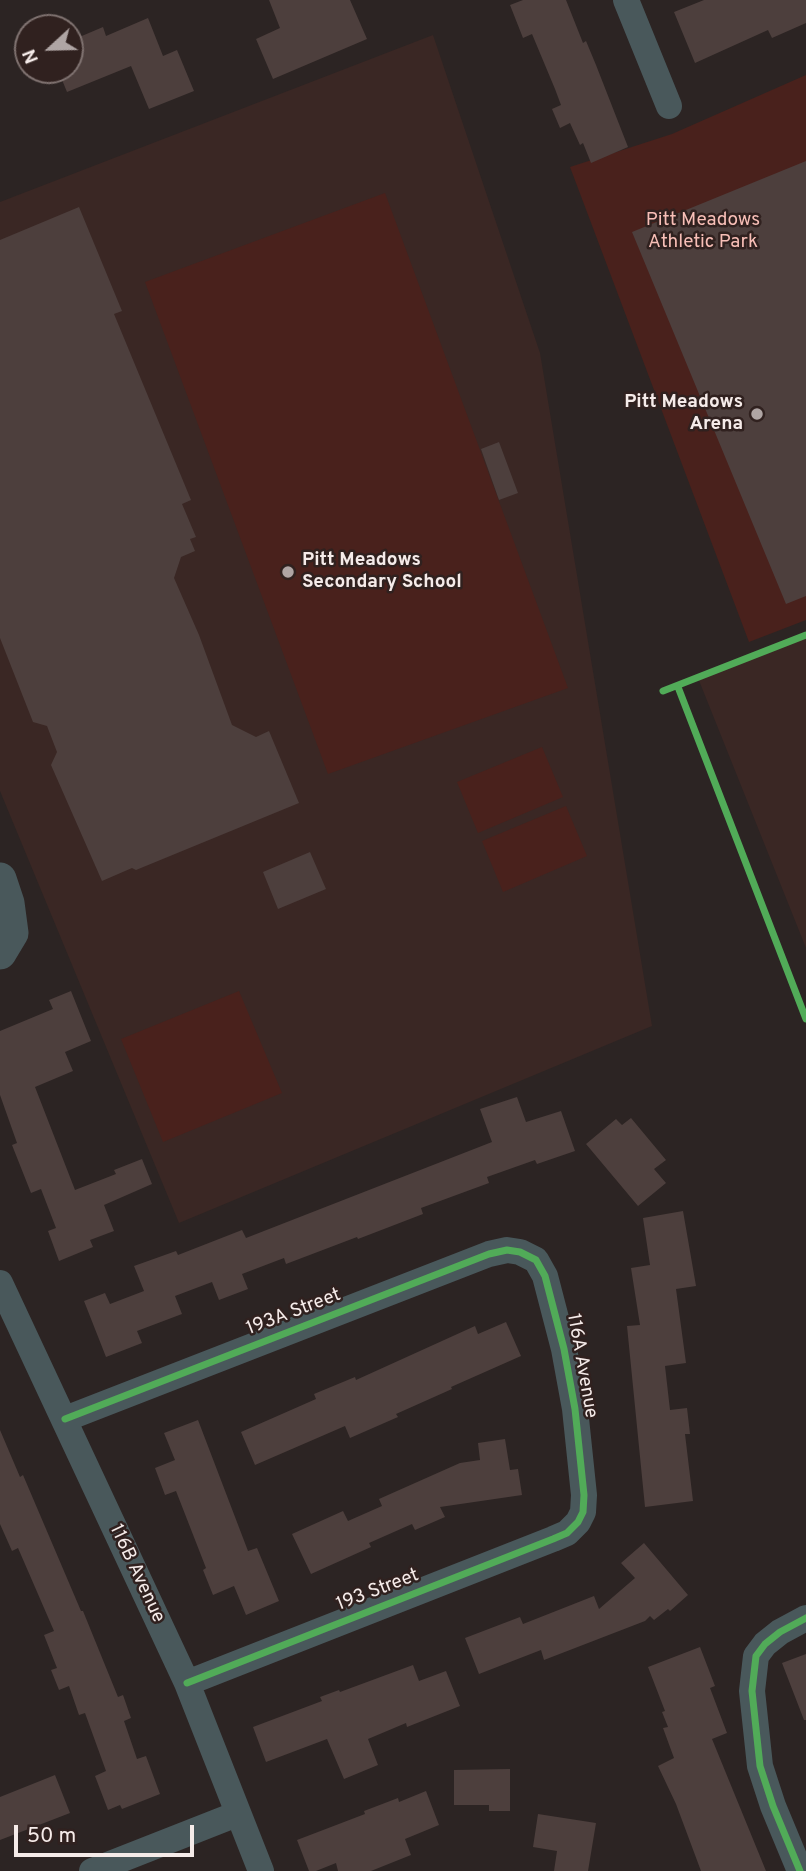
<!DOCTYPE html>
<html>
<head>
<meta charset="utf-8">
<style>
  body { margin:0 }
  #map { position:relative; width:806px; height:1871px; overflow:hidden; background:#2c2423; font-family:Overpass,sans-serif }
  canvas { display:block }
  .north { position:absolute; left:14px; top:14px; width:70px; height:70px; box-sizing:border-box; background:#30211f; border:2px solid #7f7270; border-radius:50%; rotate:248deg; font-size:19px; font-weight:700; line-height:28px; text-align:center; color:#f5ebe9 }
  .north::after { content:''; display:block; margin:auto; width:24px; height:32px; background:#afa5a4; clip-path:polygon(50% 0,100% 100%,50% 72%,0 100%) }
  .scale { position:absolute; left:14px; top:1825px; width:180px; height:32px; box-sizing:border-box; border:4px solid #f5ebe9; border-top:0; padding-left:9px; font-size:21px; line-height:24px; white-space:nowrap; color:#f5ebe9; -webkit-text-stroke:5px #30211f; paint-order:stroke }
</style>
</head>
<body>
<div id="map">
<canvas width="806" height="1871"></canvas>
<div class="north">N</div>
<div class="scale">50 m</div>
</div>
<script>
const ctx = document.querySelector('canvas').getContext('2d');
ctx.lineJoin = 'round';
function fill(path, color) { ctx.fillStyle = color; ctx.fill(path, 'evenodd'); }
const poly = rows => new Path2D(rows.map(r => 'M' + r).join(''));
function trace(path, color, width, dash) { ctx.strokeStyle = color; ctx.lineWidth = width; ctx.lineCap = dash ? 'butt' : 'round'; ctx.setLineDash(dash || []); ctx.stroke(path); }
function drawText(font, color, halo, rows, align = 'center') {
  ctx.font = font + ' Overpass,sans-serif'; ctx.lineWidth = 5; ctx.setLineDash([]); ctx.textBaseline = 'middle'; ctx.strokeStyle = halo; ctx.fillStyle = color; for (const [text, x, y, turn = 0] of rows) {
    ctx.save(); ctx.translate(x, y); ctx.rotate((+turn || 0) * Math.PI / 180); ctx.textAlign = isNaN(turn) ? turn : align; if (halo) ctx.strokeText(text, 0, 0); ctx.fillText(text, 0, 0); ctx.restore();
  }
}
fill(poly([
  [433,35,540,353,652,1026,179,1223,0,791,0,202],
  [806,635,806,948,698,678]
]), '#3a2724');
fill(poly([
  [806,75,806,620,749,642,570,167,672,134],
  [385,193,568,688,328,774,145,282],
  [542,747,563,797,478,833,457,782],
  [566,806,587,856,503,892,482,841],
  [239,991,282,1093,163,1142,121,1039]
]), '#49211c');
fill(poly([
  [269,0,350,0,367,39,273,79,256,39,280,28],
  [523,0,566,0,583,43,586,41,596,65,628,147,591,163,583,143,580,145,570,123,560,128,552,109,561,105,555,89,532,34,523,38,510,5],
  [704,0,806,0,806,23,772,38,768,30,695,63,674,12],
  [148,18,163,56,177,50,194,91,149,109,131,66,67,92,58,70,70,70,70,41,103,27,106,36],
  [806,161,806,596,786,604,632,232],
  [79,207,122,311,114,314,191,500,182,504,196,537,190,539,195,551,181,557,174,578,199,635,232,725,256,737,269,731,299,803,136,870,132,868,102,881,51,765,57,752,47,726,33,722,0,638,0,240],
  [499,442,518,493,499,500,481,449],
  [310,852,326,889,278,909,263,872],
  [71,991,91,1041,65,1052,73,1071,35,1087,75,1190,116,1174,114,1170,142,1159,152,1184,104,1205,114,1231,90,1240,93,1247,59,1261,48,1231,56,1228,41,1189,31,1193,12,1145,17,1143,0,1095,0,1031,53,1009,49,1000],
  [517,1097,526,1122,561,1111,575,1151,537,1164,535,1160,487,1177,489,1183,421,1208,423,1214,358,1239,357,1237,286,1264,284,1258,242,1274,248,1289,219,1300,212,1282,175,1296,182,1314,137,1331,142,1343,106,1357,84,1301,105,1293,110,1304,144,1291,134,1266,176,1251,178,1255,242,1230,246,1238,492,1142,480,1109],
  [631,1118,666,1160,654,1169,666,1183,638,1206,586,1144,616,1119,622,1125],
  [683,1211,696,1286,676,1289,686,1363,665,1366,670,1410,687,1408,690,1434,685,1434,693,1501,645,1507,627,1326,640,1325,631,1268,650,1265,643,1218],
  [506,1322,521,1356,451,1387,452,1389,396,1414,398,1417,350,1438,345,1426,255,1465,241,1432,316,1399,314,1394,355,1377,356,1380,475,1326,478,1334],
  [198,1420,248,1551,257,1548,279,1601,246,1615,234,1586,213,1595,203,1570,206,1568,176,1491,165,1495,155,1468,175,1460,164,1433],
  [0,1430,20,1477,23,1475,81,1611,83,1611,118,1697,123,1695,131,1718,124,1721,137,1759,146,1756,160,1794,122,1809,120,1805,108,1810,95,1776,106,1771,85,1713,79,1715,69,1686,59,1690,51,1670,57,1668,44,1635,54,1631,18,1548,12,1551,0,1524],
  [505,1439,510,1470,518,1469,522,1495,440,1507,445,1517,415,1530,412,1524,369,1543,371,1547,311,1574,292,1534,343,1511,348,1521,382,1506,379,1499,460,1463,480,1460,478,1443],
  [644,1543,688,1595,670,1611,668,1609,654,1620,650,1616,645,1621,544,1660,541,1650,479,1674,465,1638,520,1617,523,1624,594,1596,599,1609,635,1578,621,1563],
  [700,1647,715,1686,710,1688,727,1733,712,1739,766,1871,701,1871,676,1804,658,1766,674,1758,663,1728,668,1727,662,1712,665,1711,648,1667],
  [806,1654,806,1720,804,1720,782,1663],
  [413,1665,419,1681,446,1671,460,1706,407,1727,406,1723,368,1739,378,1765,344,1779,327,1739,266,1762,253,1727,322,1701,320,1697,339,1690,340,1692],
  [510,1769,510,1811,489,1811,489,1805,454,1805,454,1770],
  [55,1775,70,1813,0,1840,0,1797],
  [426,1791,439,1825,405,1839,411,1855,371,1871,338,1871,336,1863,316,1871,309,1871,297,1840,365,1814,364,1811,398,1798,399,1802],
  [538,1814,596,1823,588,1871,554,1871,557,1851,533,1847]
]), '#4d3f3d');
trace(poly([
  [626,0,669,106],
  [0,1283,187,1683,261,1871],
  [65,1419,489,1254,507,1250,520,1252,536,1260,545,1276,564,1349,575,1409,584,1495,583,1512,578,1522,567,1533,553,1539,187,1683],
  [92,1871,237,1814],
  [800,1871,773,1806,760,1766,752,1691,756,1656,765,1644,780,1632,806,1618]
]), '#49585b', 26);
trace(poly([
  [0,879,8,903,12,933,0,953]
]), '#49585b', 33);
trace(poly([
  [678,687,806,1019],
  [663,691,806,635],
  [65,1419,489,1254,507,1250,520,1252,536,1260,545,1276,564,1349,575,1409,584,1495,583,1512,578,1522,567,1533,553,1539,187,1683],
  [800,1871,773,1806,760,1766,752,1691,756,1656,765,1644,780,1632,806,1618]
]), '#51ab58', 7);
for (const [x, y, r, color] of [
  [757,414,7,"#afa5a4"],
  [288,572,7,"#afa5a4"]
]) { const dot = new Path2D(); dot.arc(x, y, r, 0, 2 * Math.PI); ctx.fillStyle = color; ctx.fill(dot); trace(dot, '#30211f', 2.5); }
drawText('19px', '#f8bfb7', '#30211f', [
  ["Pitt Meadows",703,221],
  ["Athletic Park",703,243]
]);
drawText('bold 19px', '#f5ebe9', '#30211f', [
  ["Pitt Meadows",743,403],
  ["Arena",743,425],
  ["Pitt Meadows",302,561,"left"],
  ["Secondary School",302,583,"left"]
], 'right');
drawText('19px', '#f5ebe9', '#30211f', [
  ["193A Street",294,1313,-21],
  ["116A Avenue",581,1366,80],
  ["116B Avenue",136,1574,65],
  ["193 Street",378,1591,-21]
]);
</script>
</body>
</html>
